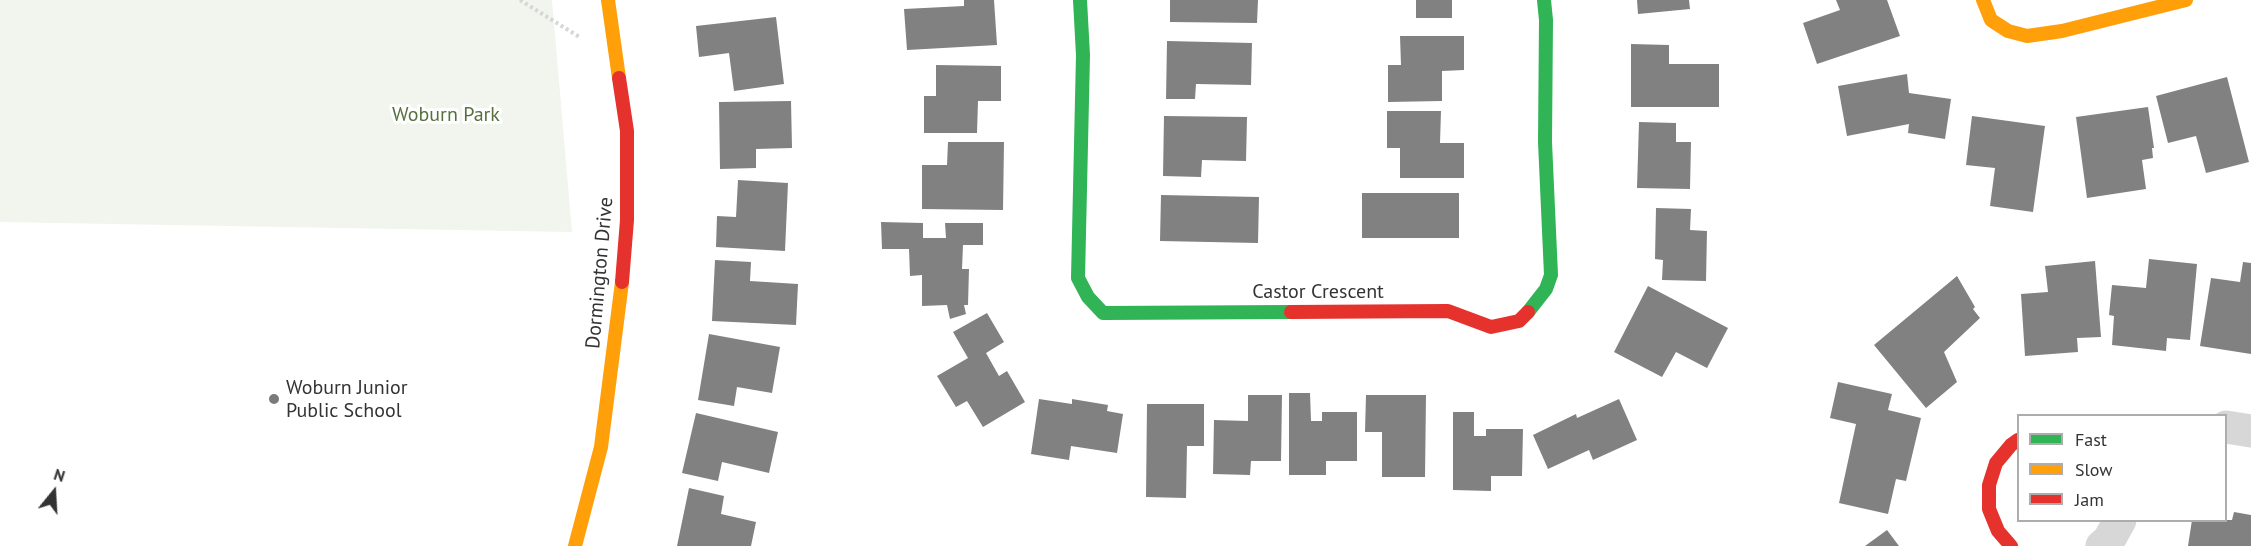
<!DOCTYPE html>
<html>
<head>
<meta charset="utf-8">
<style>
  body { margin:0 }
  #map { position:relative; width:2251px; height:546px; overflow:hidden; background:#fff; font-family:"PT Sans",sans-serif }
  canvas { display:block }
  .legend { position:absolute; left:2017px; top:414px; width:210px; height:108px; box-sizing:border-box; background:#fff; border:2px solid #adadad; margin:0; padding:8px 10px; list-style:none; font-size:18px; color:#333 }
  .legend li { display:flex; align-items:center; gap:12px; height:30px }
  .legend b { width:30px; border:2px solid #adadad }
  .north { position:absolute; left:24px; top:462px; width:60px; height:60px; -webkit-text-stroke:4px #fff; paint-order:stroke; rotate:18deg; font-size:16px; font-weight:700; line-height:24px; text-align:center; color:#333 }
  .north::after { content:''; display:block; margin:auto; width:21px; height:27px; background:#333; clip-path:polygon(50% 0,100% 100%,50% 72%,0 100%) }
</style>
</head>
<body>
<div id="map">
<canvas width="2251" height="546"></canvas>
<ul class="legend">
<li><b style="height:8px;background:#30b455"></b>Fast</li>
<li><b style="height:8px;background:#ff9f0a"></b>Slow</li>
<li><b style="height:8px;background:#e5322d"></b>Jam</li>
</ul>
<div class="north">N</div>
</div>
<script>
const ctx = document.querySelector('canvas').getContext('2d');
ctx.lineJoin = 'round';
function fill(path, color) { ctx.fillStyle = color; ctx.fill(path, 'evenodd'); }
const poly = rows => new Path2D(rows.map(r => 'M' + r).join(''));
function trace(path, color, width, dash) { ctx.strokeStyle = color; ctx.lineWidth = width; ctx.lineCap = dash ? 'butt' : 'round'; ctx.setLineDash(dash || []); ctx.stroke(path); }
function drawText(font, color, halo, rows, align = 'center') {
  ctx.font = font + ' "PT Sans",sans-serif'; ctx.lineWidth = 6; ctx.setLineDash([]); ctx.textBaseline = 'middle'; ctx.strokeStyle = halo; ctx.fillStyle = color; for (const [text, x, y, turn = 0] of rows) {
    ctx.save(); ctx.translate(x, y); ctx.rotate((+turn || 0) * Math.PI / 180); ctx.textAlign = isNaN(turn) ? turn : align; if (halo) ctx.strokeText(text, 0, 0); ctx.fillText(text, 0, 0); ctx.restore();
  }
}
fill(poly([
  [0,0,552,0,572,232,0,222]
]), '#f1f5ed');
fill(poly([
  [964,0,994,0,997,45,907,50,904,9,964,6],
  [1170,0,1258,0,1257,23,1170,22],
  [1416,0,1452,0,1452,18,1416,18],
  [1637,0,1689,0,1690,9,1638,14],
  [1836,0,1887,0,1900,36,1817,64,1803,23,1840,10],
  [776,17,784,84,734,91,729,53,699,57,696,26],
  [1400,36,1464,36,1464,70,1442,71,1442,101,1388,102,1388,65,1401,65],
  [1167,41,1252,43,1251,85,1196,84,1195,99,1166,99],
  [1631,44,1669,45,1669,64,1719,64,1719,107,1631,107],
  [936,65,1001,66,1001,101,978,101,977,133,924,133,924,96,936,96],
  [1907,74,1909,93,1951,99,1945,139,1908,133,1909,124,1847,136,1838,86],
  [2227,77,2249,162,2206,173,2196,136,2168,143,2156,96],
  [791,101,792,148,756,149,756,168,720,169,719,102],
  [2148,107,2154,148,2152,148,2153,158,2142,160,2146,189,2087,198,2076,117],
  [1387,111,1441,111,1440,143,1464,143,1464,178,1400,178,1400,148,1387,148],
  [1164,116,1247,117,1246,161,1202,160,1201,177,1163,176],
  [1972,116,2045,126,2033,212,1990,206,1995,168,1966,165],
  [1639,122,1676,123,1676,142,1691,142,1690,189,1637,188],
  [948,142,1004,142,1003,210,922,209,922,165,947,165],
  [738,180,788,183,785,251,716,247,717,216,736,217],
  [1362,193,1459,193,1459,238,1362,238],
  [1161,195,1259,197,1258,243,1160,241],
  [1656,208,1691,209,1690,230,1707,231,1706,281,1662,280,1663,260,1655,259],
  [881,222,923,223,923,238,946,238,945,223,983,223,983,245,963,245,962,269,969,269,968,305,964,305,966,314,950,319,947,305,922,306,922,275,910,276,909,249,882,249],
  [2149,259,2197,264,2190,340,2167,338,2166,351,2112,345,2114,316,2109,315,2112,285,2146,288],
  [715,260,751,262,750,281,798,284,796,325,712,321],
  [2095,261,2101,337,2077,338,2078,352,2025,356,2021,294,2048,292,2045,266],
  [2243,262,2251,263,2251,354,2200,346,2211,278,2240,282],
  [1957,276,1975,307,1973,309,1980,318,1944,352,1957,382,1926,408,1874,345],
  [1648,286,1728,328,1707,368,1676,352,1662,377,1614,352],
  [987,313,1004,342,986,353,999,376,1007,371,1025,402,983,427,967,401,956,407,937,376,968,358,953,332],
  [709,334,780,347,772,393,737,387,734,406,698,400],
  [1838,382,1892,394,1888,410,1921,418,1906,481,1896,479,1888,514,1839,503,1856,424,1830,418],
  [1289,393,1310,393,1311,421,1322,421,1322,412,1357,412,1357,461,1326,461,1326,475,1289,475],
  [1248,395,1282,395,1281,461,1251,461,1250,475,1213,474,1214,420,1248,421],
  [1366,395,1426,395,1425,477,1382,477,1382,432,1365,432],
  [1039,399,1072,404,1072,399,1108,405,1107,411,1123,414,1117,453,1071,446,1069,460,1031,454],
  [1619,399,1637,440,1593,460,1589,450,1548,469,1533,435,1576,414,1577,418],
  [1147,404,1204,404,1204,446,1187,446,1186,498,1146,497],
  [1453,412,1474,412,1474,436,1486,436,1486,429,1523,429,1522,476,1491,476,1491,491,1453,490],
  [696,413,778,432,769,473,722,462,718,481,682,473],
  [689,488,724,496,721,514,756,522,751,546,677,546],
  [2234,512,2251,515,2251,546,2188,546,2192,520,2232,520],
  [1887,530,1899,546,1865,546]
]), '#818181');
trace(poly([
  [520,0,581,38]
]), '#d6d6d6', 4, [3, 3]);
trace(poly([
  [2226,427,2251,431],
  [2102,546,2109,540,2120,520]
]), '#d7d7d7', 33);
trace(poly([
  [1080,0,1083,55,1078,278,1088,297,1103,313,1291,312],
  [1528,312,1546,289,1551,275,1545,142,1546,20,1544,0]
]), '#30b455', 14);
trace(poly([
  [608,0,619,78],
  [1983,0,1991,20,2008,31,2027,36,2062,31,2186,0],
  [575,546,601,447,622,282]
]), '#ff9f0a', 14);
trace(poly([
  [619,78,627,131,627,220,622,282],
  [1291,312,1448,311,1491,327,1519,321,1528,312],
  [2011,546,1998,531,1989,509,1989,485,1996,463,2011,445,2018,440]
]), '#e5322d', 14);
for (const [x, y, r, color] of [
  [274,399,6,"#7a7a7a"]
]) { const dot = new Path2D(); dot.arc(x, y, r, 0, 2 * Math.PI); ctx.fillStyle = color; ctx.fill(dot); trace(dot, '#fff', 2); }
drawText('20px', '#56703f', '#fff', [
  ["Woburn Park",446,115]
]);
drawText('20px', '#333', '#fff', [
  ["Dormington Drive",600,273,-85],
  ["Castor Crescent",1318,292]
]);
drawText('20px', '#333', '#fff', [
  ["Woburn Junior",286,388],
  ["Public School",286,411]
], 'left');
</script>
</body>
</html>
